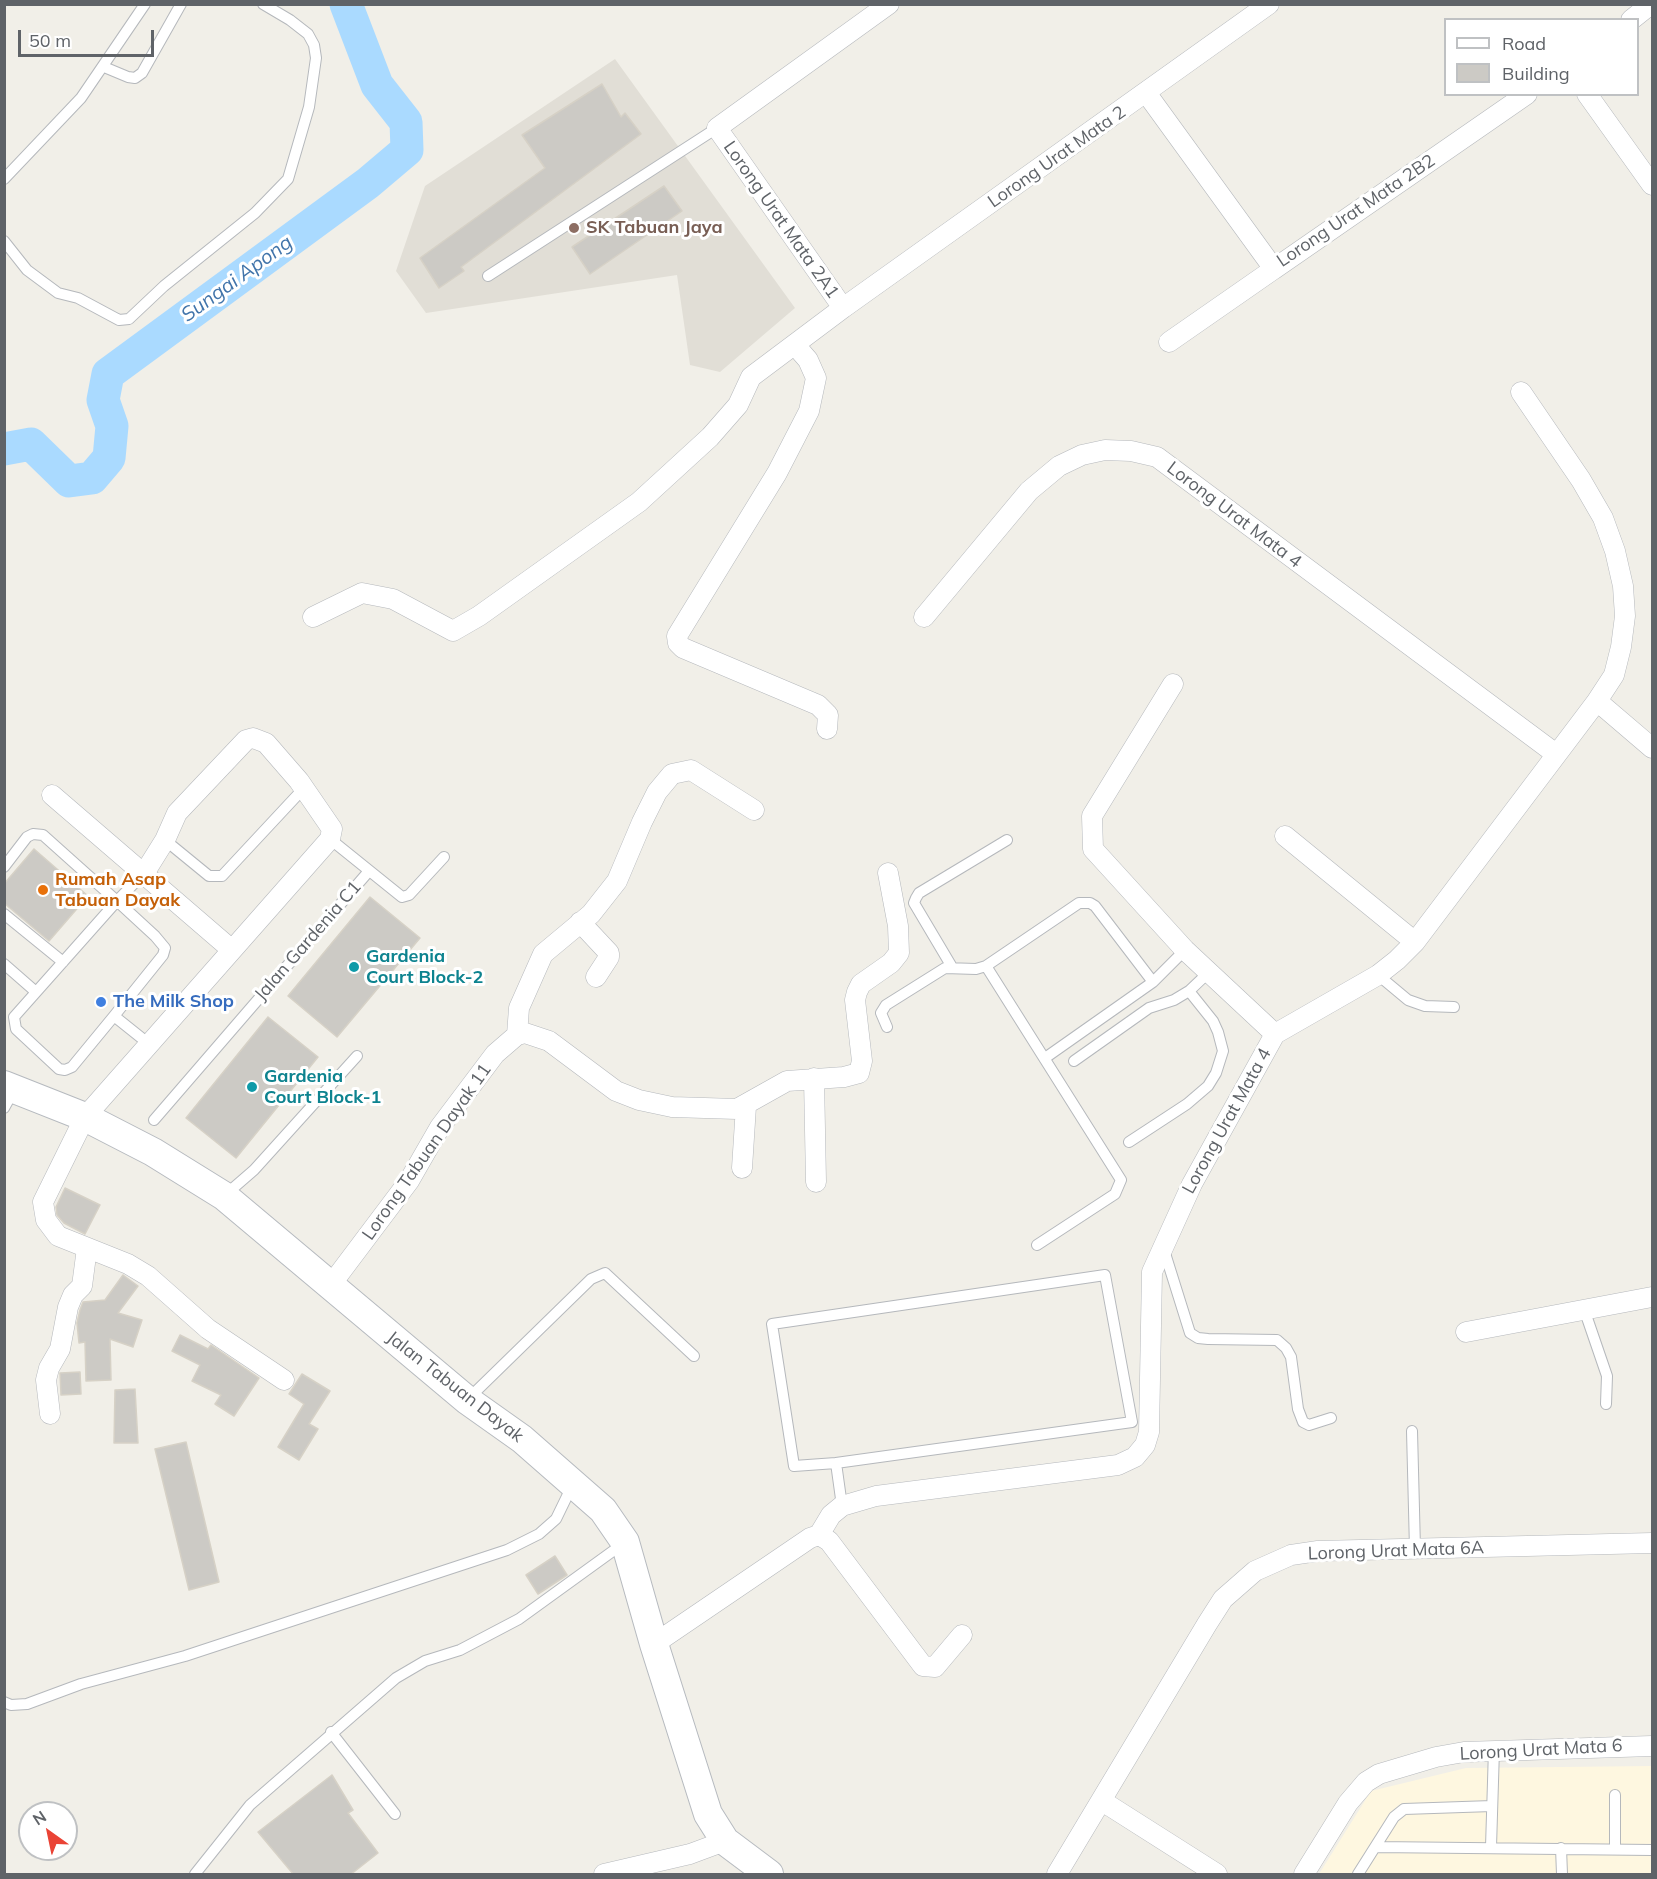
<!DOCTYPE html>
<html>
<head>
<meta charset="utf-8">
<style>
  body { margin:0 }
  #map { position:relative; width:1657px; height:1879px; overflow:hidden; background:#f1efe8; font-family:Mulish,sans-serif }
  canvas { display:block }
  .frame { position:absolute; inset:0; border:6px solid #5f6368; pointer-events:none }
  .legend { position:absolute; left:1444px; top:18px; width:195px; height:78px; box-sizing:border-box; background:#fff; border:2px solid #bfc1c3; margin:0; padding:8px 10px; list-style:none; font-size:18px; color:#5f6368 }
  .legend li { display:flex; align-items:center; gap:12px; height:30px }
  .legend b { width:30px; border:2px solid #bfc1c3 }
  .north { position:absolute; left:18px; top:1801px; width:60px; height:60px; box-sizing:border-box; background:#fff; border:2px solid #bfc1c3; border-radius:50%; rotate:327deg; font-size:16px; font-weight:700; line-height:24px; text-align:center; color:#5f6368 }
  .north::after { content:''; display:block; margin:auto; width:21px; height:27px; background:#ea4335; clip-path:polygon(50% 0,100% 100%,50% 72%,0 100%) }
  .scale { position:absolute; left:18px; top:30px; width:136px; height:27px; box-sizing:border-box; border:3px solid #5f6368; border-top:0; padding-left:8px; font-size:18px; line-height:21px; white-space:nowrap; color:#5f6368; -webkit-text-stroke:4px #fff; paint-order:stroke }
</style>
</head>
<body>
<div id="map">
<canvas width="1657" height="1879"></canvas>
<div class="frame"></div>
<ul class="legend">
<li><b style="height:8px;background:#fff"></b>Road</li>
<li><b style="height:16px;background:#cccac5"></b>Building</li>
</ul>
<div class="north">N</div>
<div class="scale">50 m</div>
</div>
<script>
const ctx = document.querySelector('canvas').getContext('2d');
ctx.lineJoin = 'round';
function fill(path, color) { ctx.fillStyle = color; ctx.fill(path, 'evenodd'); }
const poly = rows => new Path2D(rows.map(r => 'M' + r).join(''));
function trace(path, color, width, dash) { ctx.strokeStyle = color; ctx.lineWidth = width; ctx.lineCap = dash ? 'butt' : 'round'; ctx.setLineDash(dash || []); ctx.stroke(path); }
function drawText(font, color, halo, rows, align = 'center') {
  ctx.font = font + ' Mulish,sans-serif'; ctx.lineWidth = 6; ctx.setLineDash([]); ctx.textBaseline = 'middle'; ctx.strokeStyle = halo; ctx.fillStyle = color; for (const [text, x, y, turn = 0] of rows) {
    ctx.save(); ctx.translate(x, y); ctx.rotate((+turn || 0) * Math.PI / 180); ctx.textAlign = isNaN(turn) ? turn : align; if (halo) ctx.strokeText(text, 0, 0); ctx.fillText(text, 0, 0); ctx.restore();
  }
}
fill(poly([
  [1652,1766,1652,1874,1319,1874,1371,1791,1466,1768]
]), '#fef7e0');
fill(poly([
  [615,59,795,308,720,372,690,365,677,275,426,313,396,271,425,186]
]), '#e1ded6');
trace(poly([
  [4,449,31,444,69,481,92,478,109,458,112,426,103,400,108,374,368,183,407,150,406,122,377,85,346,4]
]), '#aadaff', 33);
const building = poly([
  [602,84,621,117,625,113,641,134,461,267,464,271,439,288,420,258,545,168,522,135,602,84],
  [664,186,682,211,590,274,572,247,664,186],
  [34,849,88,896,49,941,4,903,4,884,34,849],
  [370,897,420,938,337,1037,288,996,370,897],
  [268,1017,318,1057,236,1158,186,1118,268,1017],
  [65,1188,100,1205,85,1234,64,1223,57,1215,56,1207,65,1188],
  [123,1275,138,1286,118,1313,142,1320,133,1347,110,1339,111,1380,86,1381,85,1342,79,1343,77,1323,80,1310,83,1302,105,1300,123,1275],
  [180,1335,208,1349,211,1345,259,1378,234,1416,215,1404,221,1395,192,1381,200,1365,172,1351,180,1335],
  [80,1372,81,1394,61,1395,60,1373,80,1372],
  [302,1374,330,1391,309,1424,318,1429,299,1460,278,1447,304,1404,289,1394,302,1374],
  [135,1389,138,1443,114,1443,115,1390,135,1389],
  [186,1442,219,1582,189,1590,155,1449,186,1442],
  [555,1556,567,1575,538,1594,526,1575,555,1556],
  [332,1775,353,1810,348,1813,378,1853,350,1875,294,1875,258,1832,332,1775]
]);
fill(building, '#cccac5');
trace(building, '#d6d1c6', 1.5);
const lane = poly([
  [104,67,128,77,135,78,142,73,181,4],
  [4,179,81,98,145,4],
  [4,241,27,270,58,293,78,298,119,320,129,319,164,286,255,213,288,179,309,107,316,58,314,45,308,34,290,20,263,4],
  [488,276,717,128],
  [330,839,402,897,409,895,444,857],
  [165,840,209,876,222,876,304,788],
  [4,867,27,837,33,834,43,835,91,878,117,901,155,936,165,948,163,955,114,1016,72,1067,65,1070,59,1069,16,1029,14,1017,117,901,145,872],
  [4,914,63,962],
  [4,964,36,992],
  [986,966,1121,1180,1115,1194,1037,1245],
  [952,967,914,903,916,898,919,893,1007,840],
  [1378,975,1408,1000,1425,1006,1454,1007],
  [114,1016,149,1044],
  [887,1027,881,1013,886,1005,945,968,976,969,986,966,1079,903,1090,903,1095,906,1153,982],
  [1045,1058,1153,982,1185,950],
  [1074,1061,1149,1008,1174,1000,1189,991],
  [4,1108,14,1090],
  [154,1120,369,871],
  [1129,1142,1187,1104,1208,1086,1216,1073,1223,1051,1218,1032,1213,1021,1189,991,1209,972],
  [224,1196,254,1170,357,1056],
  [1164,1250,1190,1333,1198,1338,1208,1339,1277,1340,1286,1348,1291,1357,1298,1409,1303,1422,1309,1425,1331,1418],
  [1584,1309,1607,1376,1606,1404],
  [467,1400,591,1279,605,1273,694,1356],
  [1412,1431,1415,1549],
  [836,1463,794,1466,772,1324,1105,1275,1132,1422,836,1463,842,1506],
  [4,1702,11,1705,27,1704,81,1684,185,1656,507,1550,539,1534,556,1519,572,1486],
  [331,1732,395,1814],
  [1376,1847,1652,1850],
  [1491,1847,1494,1749],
  [1561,1848,1562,1874],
  [1615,1849,1615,1795],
  [195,1874,250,1805,396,1678,425,1661,460,1650,519,1619,624,1543],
  [1358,1874,1394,1817,1404,1809,1492,1806]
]);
const street = poly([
  [1631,20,1651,4],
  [1147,94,1274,269,1527,94],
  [1587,94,1652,185],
  [843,308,717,128,889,4],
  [1169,342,1274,269],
  [795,345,808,360,816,378,809,411,777,473,677,636,678,643,683,648,818,705,828,715,827,729],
  [1521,392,1581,480,1603,518,1615,551,1623,586,1625,616,1621,647,1614,675,1597,701],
  [313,617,362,593,393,599,453,631,479,616,639,502,710,437,738,405,751,377,843,308,1269,4],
  [924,617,1029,491,1059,466,1082,455,1105,450,1131,451,1157,457,1556,754],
  [1173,684,1092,816,1093,849,1185,950,1275,1034],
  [52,795,232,950],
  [1285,836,1415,942],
  [145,872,165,840,177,813,246,740,253,738,266,743,299,781,332,829,330,839,85,1117,43,1202,46,1220,58,1236,128,1264,148,1276,208,1329,284,1380],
  [580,922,609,953,609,957,596,977],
  [517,1035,519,1008,543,954,591,914,617,881,642,822,657,792,672,774,691,770,754,810],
  [814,1078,816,1182],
  [742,1168,746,1106],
  [330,1286,409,1181,440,1127,495,1054,517,1035,525,1033,549,1041,616,1091,639,1100,672,1107,737,1109,787,1081,844,1077,859,1073,862,1061,855,1000,857,992,861,984,891,963,899,953,898,926,888,873],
  [1466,1332,1652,1297],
  [50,1414,46,1380,49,1368,60,1349,68,1307,73,1295,82,1286,87,1248],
  [819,1535,831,1515,842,1506,876,1496,1118,1465,1135,1457,1145,1445,1149,1432,1152,1272,1192,1184,1275,1034,1378,975,1397,960,1415,942,1597,701,1652,748],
  [654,1644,810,1538,819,1535,829,1541,923,1666,935,1667,962,1635],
  [1102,1801,1217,1874],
  [604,1874,690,1854,725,1841],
  [1057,1874,1207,1624,1223,1599,1255,1571,1291,1555,1318,1551,1652,1543],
  [1304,1874,1348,1803,1366,1782,1379,1774,1436,1757,1464,1752,1652,1746]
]);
const secondary = poly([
  [4,1085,85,1117,153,1152,224,1196,467,1400,522,1439,603,1510,625,1542,654,1644,708,1814,725,1841,769,1874]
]);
trace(lane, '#b5b8bc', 12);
trace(street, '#b5b8bc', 21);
trace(secondary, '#b6babf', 30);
trace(lane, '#fff', 10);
trace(street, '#fff', 20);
trace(secondary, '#fff', 28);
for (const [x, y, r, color] of [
  [574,228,6,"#8d6e63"],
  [43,890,6,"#e8710a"],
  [354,967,6,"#0f9aa8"],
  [101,1002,6,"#3f7fe0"],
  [252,1087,6,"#0f9aa8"]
]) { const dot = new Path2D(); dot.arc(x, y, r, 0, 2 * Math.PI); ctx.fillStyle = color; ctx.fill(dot); trace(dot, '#fff', 2); }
drawText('18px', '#5f6368', '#fff', [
  ["Lorong Urat Mata 2",1057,157,-35],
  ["Lorong Urat Mata 2B2",1356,211,-34],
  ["Lorong Urat Mata 2A1",781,220,55],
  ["Lorong Urat Mata 4",1234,515,37],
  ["Jalan Gardenia C1",308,941,-49],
  ["Lorong Urat Mata 4",1227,1121,-61],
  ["Lorong Tabuan Dayak 11",427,1152,-55],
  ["Jalan Tabuan Dayak",455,1387,38],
  ["Lorong Urat Mata 6A",1396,1551,-2],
  ["Lorong Urat Mata 6",1541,1750,-3]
]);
drawText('bold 18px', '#785e54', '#fff', [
  ["SK Tabuan Jaya",586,228]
], 'left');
drawText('bold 18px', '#c56008', '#fff', [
  ["Rumah Asap",55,880],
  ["Tabuan Dayak",55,901]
], 'left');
drawText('bold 18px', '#0d838f', '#fff', [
  ["Gardenia",366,957],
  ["Court Block-2",366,978],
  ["Gardenia",264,1077],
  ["Court Block-1",264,1098]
], 'left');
drawText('bold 18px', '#366cbe', '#fff', [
  ["The Milk Shop",113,1002]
], 'left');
drawText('italic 20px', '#4174aa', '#fff', [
  ["Sungai Apong",237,279,-36]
]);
</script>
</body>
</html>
